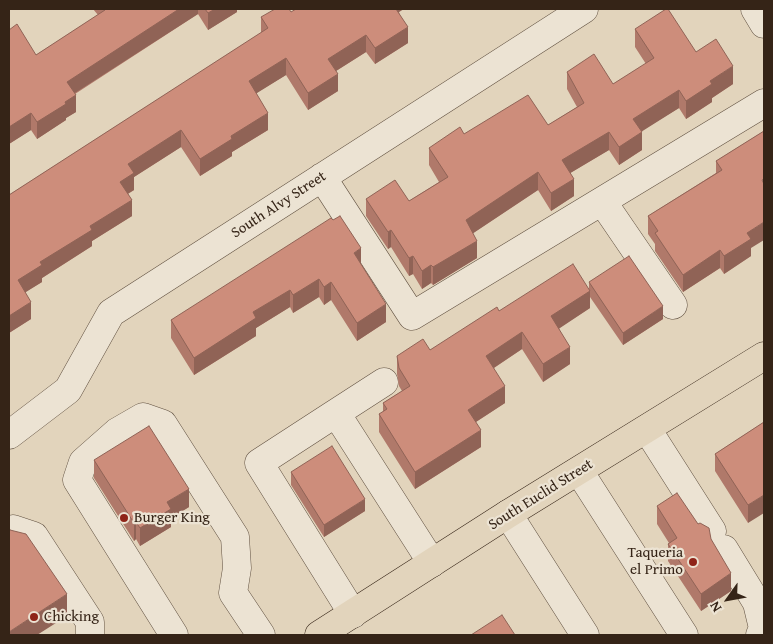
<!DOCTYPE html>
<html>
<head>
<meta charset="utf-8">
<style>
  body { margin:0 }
  #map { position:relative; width:773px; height:644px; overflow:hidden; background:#e2d4bc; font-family:"Gentium Book Plus",serif }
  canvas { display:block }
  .frame { position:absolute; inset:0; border:10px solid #352417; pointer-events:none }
  .north { position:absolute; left:703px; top:574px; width:50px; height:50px; -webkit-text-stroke:4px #ece3d3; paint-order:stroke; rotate:238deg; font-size:14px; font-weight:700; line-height:20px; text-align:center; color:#352417 }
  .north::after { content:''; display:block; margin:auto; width:18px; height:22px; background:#352417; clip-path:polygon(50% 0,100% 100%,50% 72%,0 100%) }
</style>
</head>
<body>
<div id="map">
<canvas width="773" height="644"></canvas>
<div class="frame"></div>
<div class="north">N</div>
</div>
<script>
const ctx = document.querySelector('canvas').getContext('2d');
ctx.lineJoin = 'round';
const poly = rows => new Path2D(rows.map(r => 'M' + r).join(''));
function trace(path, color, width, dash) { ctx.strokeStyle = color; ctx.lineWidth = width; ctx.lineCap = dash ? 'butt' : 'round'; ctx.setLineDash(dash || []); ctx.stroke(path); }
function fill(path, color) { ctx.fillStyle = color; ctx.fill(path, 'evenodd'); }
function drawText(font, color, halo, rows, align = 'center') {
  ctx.font = font + ' "Gentium Book Plus",serif'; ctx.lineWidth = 4.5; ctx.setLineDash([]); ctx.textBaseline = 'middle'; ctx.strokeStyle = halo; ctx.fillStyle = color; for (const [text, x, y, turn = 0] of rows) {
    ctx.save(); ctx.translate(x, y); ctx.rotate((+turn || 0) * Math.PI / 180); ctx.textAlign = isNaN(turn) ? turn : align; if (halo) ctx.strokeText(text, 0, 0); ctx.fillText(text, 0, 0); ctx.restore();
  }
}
const minor = poly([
  [755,9,764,24],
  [322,177,412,316,764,103],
  [602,201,673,305],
  [336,413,384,382],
  [647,429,712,531],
  [9,435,68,390,111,313,584,9],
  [579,471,684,635],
  [508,514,585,635],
  [9,531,13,529,34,536,90,622,90,635],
  [724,549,757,603,763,628,760,635],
  [353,614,259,463,336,413,432,563],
  [174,635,77,480,83,462,117,432,143,417,163,424,235,537,237,568,233,593,261,635]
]);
const major = poly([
  [319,635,508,514,764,356]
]);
trace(minor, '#605040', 29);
trace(major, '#352417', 29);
trace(minor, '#ece3d3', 28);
trace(major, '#e2d4bc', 28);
fill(poly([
  [93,9,237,9,237,12,208,30,198,14,75,94,76,112,66,118,66,120,37,139,31,130,9,144,9,30,36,55,98,15],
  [291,12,399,12,408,43,375,64,366,52,336,71,338,91,308,110,286,75,256,93,268,130,232,152,232,156,200,176,181,147,134,177,134,190,128,194,132,216,92,241,92,246,42,278,42,282,25,292,31,319,9,333,9,195,261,33,261,17],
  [635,29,696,52,733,84,712,98,712,102,686,119,679,108,641,131,642,150,619,165,609,150,570,173,574,196,551,211,538,190,473,233,477,258,433,285,431,283,422,289,413,274,409,276,391,247,388,249,366,216,366,199,409,201,439,182,429,165,429,148,464,134,548,125,577,107,567,89,567,72,613,84,646,64,635,47],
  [764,131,751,248,751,256,724,274,720,268,683,292,655,251,655,244,648,234,648,216,716,173,716,161],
  [361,265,386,322,357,341,331,300,324,305,319,297,293,313,290,307,256,328,256,336,194,375,171,338,171,320],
  [589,282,663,319,623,345,590,297,590,308,559,328,570,364,543,382,522,349,494,368,505,403,476,422,481,447,415,489,379,432,379,414,383,412,383,403,402,391,399,386,397,374,397,356,430,350,499,311,589,289],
  [764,422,748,523,715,471,715,454],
  [94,460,189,507,171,518,171,527,140,546,136,539,134,541,94,478],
  [291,472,365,511,324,537,291,485],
  [657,506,711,539,731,591,701,611,668,561,668,544,669,543,657,524]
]), '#b0796a');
fill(poly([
  [179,9,198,9,198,14,67,98,67,82],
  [215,9,237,9,237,12,208,30,208,13],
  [391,9,404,9,391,17],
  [408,27,408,43,375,64,375,48],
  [366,35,366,52,328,76,328,59],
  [286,58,286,75,249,98,249,81],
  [733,66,733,84,712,98,712,102,686,119,686,101,710,81],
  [338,74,338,91,308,110,308,93],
  [679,90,679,108,633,137,633,119],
  [76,95,76,112,66,118,66,120,37,139,37,122,65,102],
  [31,113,31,130,9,144,9,127],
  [268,113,268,130,232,152,232,156,200,176,200,159,231,136],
  [181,130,181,147,134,177,134,190,120,198,120,182,128,164],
  [609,132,609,150,562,178,562,160],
  [642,132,642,150,619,165,619,147],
  [538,172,538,190,466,238,466,220],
  [574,179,574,196,551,211,551,193],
  [132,200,132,216,92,241,92,246,42,278,42,282,18,297,18,280,40,262,90,226],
  [764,222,764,240,751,248,751,256,724,274,724,256,747,233],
  [391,230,391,247,388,249,388,232],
  [477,241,477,258,433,285,433,267],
  [361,248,361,266,354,253],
  [720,250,720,268,683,292,683,275],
  [413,256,413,274,409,276,409,258],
  [431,265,431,283,422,289,422,271],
  [319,279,319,297,293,313,293,295],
  [331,282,331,300,324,305,324,287],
  [290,290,290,307,256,328,256,336,194,375,194,358,253,312],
  [590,291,590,308,551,334,551,316],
  [31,302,31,319,9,333,9,316],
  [386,304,386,322,357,341,357,323],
  [663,306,663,319,623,345,623,333],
  [522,332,522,349,486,373,486,356],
  [570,347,570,364,543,382,543,364],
  [505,386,505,403,468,427,468,410],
  [481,430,481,447,415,489,415,472],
  [189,489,189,507,171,518,171,527,140,546,140,528,167,502],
  [764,495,764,513,748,523,748,505],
  [365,499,365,511,324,537,324,525],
  [136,522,136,539,134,541,134,523],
  [731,573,731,591,701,611,701,594],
  [67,594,67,616,37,635,9,635,9,632]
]), '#906356');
const building = poly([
  [104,9,179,9,67,82,76,95,65,102,66,104,37,122,31,113,9,127,9,30,17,24,36,55,105,10,104,9],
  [205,9,215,9,208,13,205,9],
  [275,9,289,9,291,12,296,9,396,9,408,27,375,48,366,35,328,59,338,74,308,93,286,58,249,81,268,113,231,136,232,139,200,159,181,130,128,164,134,173,120,182,132,200,90,226,92,230,40,262,42,265,18,280,31,302,9,316,9,195,268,28,261,17,275,9],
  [666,9,668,9,696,52,716,39,733,66,710,81,712,84,686,101,679,90,633,119,642,132,619,147,609,132,562,160,574,179,551,193,538,172,466,220,477,241,433,267,431,265,422,271,413,256,409,258,391,230,388,232,366,199,395,180,409,201,448,177,429,148,460,127,464,134,528,95,548,125,584,103,567,72,594,54,613,84,654,58,635,29,666,9],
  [764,131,764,179,762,180,764,184,764,222,747,233,751,239,724,256,720,250,683,275,655,233,658,231,648,216,722,170,716,161,764,131],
  [340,216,361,248,354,253,386,304,357,323,331,282,324,287,319,279,293,295,290,290,253,312,256,318,194,358,171,320,331,218,333,220,340,216],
  [629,256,663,306,623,333,589,282,629,256],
  [573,264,590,291,551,316,570,347,543,364,522,332,486,356,505,386,468,410,481,430,415,472,379,414,387,409,383,403,410,386,399,368,397,356,423,339,430,350,497,307,499,311,573,264],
  [764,422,764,495,748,505,715,454,764,422],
  [149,426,189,489,167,502,171,509,140,528,136,522,134,523,94,460,149,426],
  [332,446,365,499,324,525,291,472,332,446],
  [677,493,698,524,700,523,709,528,711,539,731,573,701,594,668,544,677,538,657,506,677,493],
  [10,530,26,534,67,594,9,632,9,531,10,530],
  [502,615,515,635,471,635,502,615]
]);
fill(building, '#cd8d7b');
trace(building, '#906356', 1);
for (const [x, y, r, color] of [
  [124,518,5,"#8f2418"],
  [693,562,5,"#8f2418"],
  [34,617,5,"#8f2418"]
]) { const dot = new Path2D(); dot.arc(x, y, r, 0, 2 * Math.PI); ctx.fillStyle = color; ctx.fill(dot); trace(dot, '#ece3d3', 2); }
drawText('15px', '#352417', '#ece3d3', [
  ["South Alvy Street",279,205,-33],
  ["South Euclid Street",541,495,-32]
]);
drawText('15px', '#352417', '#ece3d3', [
  ["Burger King",134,518],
  ["Taqueria",683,553,"right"],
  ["el Primo",683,570,"right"],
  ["Chicking",44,617]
], 'left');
</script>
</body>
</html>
